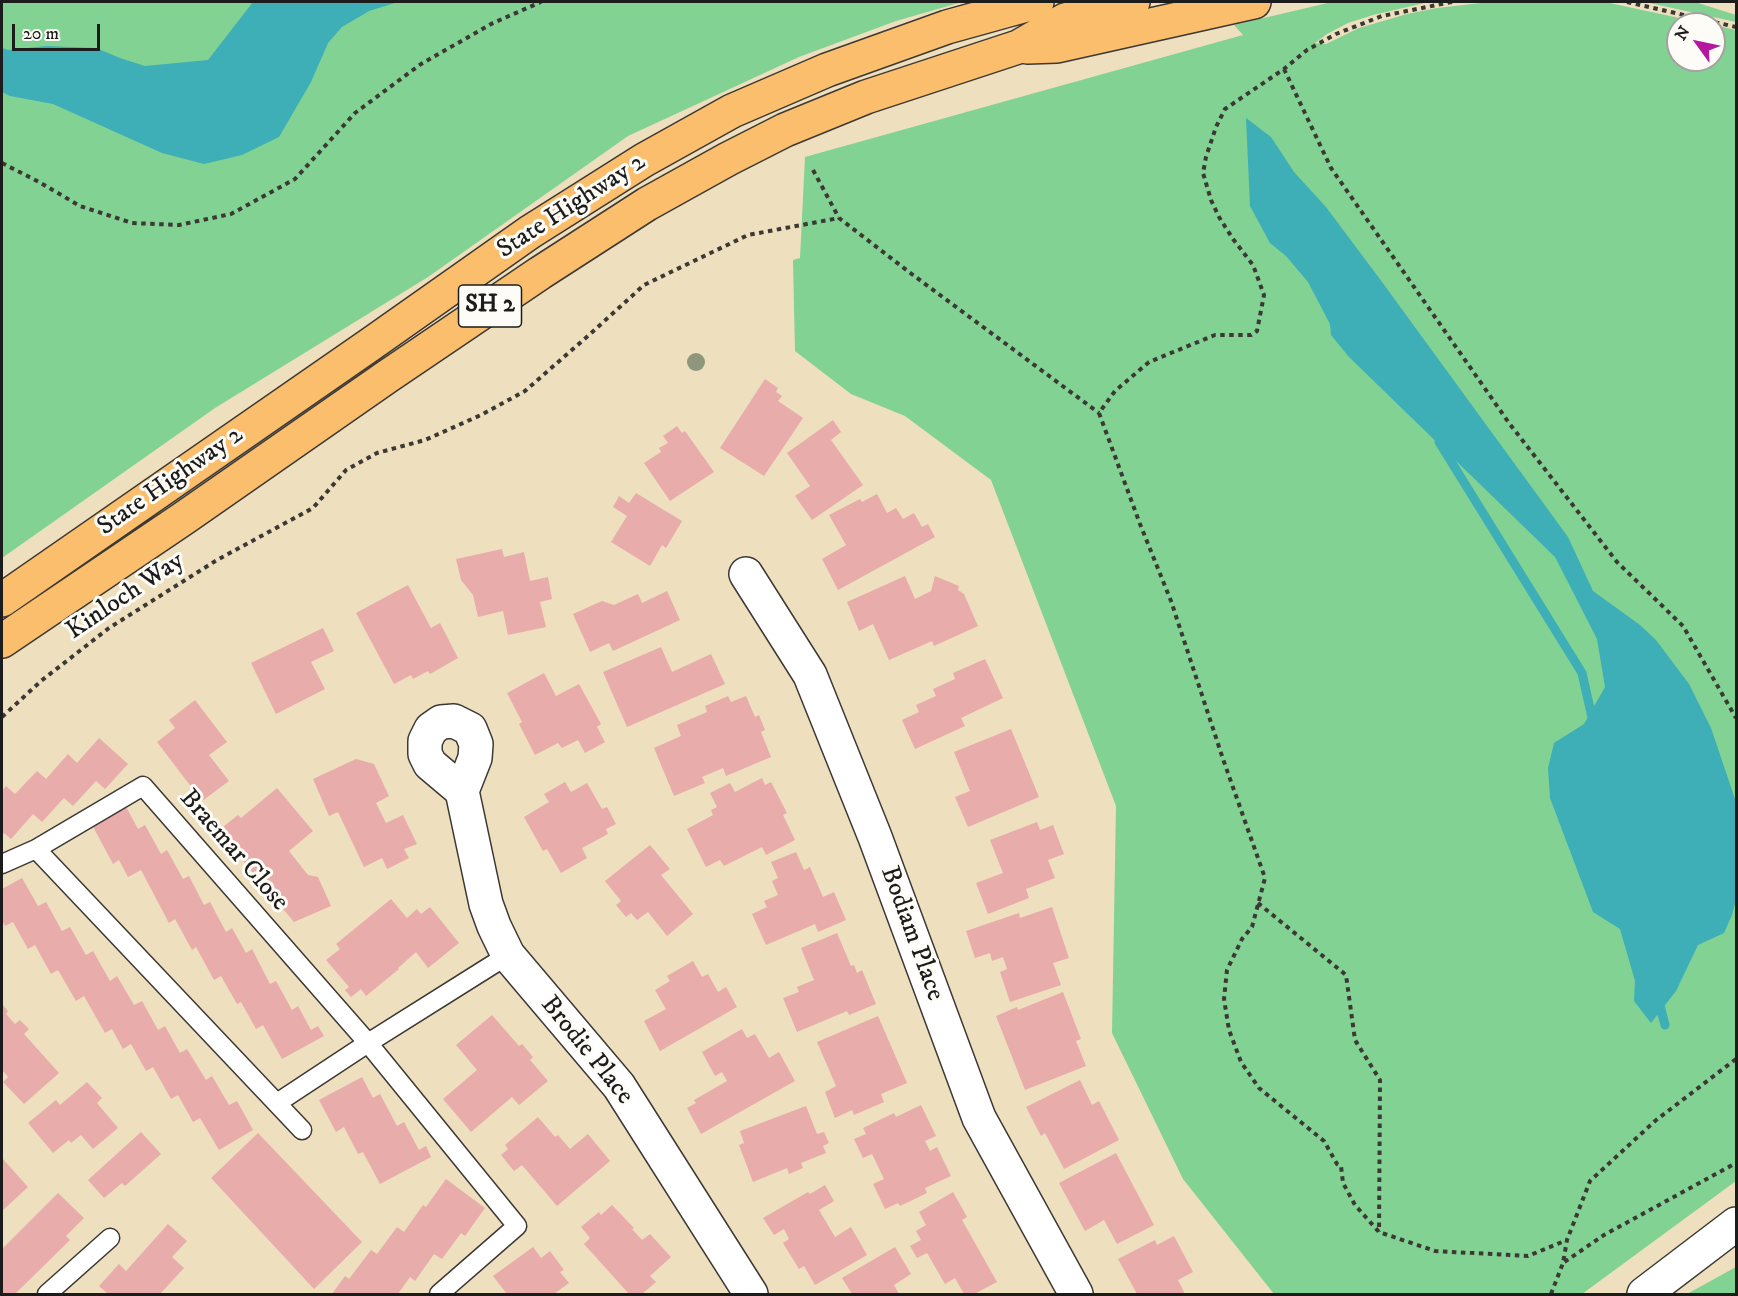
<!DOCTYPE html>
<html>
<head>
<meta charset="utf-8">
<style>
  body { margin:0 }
  #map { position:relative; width:1738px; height:1296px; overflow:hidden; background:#eedfbf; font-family:"IM FELL DW Pica",serif }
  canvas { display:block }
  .frame { position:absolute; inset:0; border:3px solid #1c1c1c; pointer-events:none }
  .north { position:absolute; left:1666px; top:12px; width:60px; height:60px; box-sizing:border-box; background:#fdfcf7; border:2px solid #a3a29f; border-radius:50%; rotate:303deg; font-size:16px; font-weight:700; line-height:24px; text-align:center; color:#1c1c1c }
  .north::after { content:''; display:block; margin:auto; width:21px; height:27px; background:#b5179e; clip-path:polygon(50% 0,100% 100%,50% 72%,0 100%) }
  .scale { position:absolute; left:12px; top:24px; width:88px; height:27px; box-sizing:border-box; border:3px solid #1c1c1c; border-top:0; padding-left:8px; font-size:18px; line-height:21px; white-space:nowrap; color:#1c1c1c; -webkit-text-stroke:4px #fdfcf7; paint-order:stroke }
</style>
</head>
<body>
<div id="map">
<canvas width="1738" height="1296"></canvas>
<div class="frame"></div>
<div class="north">N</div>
<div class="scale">20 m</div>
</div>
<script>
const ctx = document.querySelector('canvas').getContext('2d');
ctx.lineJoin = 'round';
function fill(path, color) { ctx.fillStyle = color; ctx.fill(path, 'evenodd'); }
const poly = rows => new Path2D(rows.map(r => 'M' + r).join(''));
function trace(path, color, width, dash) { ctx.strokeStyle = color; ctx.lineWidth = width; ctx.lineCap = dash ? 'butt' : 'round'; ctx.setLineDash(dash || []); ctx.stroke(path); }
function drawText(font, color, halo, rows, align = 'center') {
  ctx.font = font + ' "IM FELL DW Pica",serif'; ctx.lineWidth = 6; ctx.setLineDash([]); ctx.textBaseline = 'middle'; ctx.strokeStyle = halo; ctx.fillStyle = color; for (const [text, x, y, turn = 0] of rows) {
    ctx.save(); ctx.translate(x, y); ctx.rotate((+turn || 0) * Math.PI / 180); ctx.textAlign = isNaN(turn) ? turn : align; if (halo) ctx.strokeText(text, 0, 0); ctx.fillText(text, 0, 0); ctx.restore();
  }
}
fill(poly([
  [2,2,962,2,896,21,799,57,628,136,428,277,215,408,2,558],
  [1332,2,1429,2,1373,15,1348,23,1327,34,1315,43,1326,44,1359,28,1407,14,1437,8,1490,2,1605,2,1707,24,1678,24,1678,60,1714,60,1714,25,1736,30,1736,1181,1582,1294,1274,1294,1183,1179,1112,1033,1116,806,991,480,905,416,851,394,795,351,793,260,800,258,805,157,1243,35,1234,25],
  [1645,2,1695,2,1736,15,1736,22],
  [1736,1267,1736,1294,1687,1294]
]), '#81d293');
fill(poly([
  [253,2,398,2,369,11,342,27,328,43,311,82,279,137,242,155,204,164,162,153,53,104,10,96,2,92,2,48,9,50,46,46,96,48,120,58,145,66,208,60],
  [1246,118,1271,137,1294,172,1326,207,1382,282,1568,537,1593,591,1640,625,1656,640,1689,684,1711,728,1736,802,1736,900,1732,915,1724,933,1698,945,1676,991,1651,1023,1634,1001,1635,981,1620,929,1593,912,1550,798,1548,768,1554,743,1584,724,1605,687,1597,639,1555,557,1349,357,1331,335,1330,324,1308,282,1286,256,1270,243,1250,206]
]), '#3eafb7');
trace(poly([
  [1439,442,1582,673,1593,722],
  [1658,998,1665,1025]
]), '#3eafb7', 9);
fill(poly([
  [765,379,778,388,776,392,782,396,778,401,803,418,764,476,720,448],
  [833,420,841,432,831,440,863,485,812,520,795,496,810,486,787,453],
  [677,426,682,433,685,431,714,472,670,501,644,463,661,452,659,448,668,443,663,436],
  [636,493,682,521,666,548,662,545,650,566,611,542,627,516,613,507,619,496,629,503],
  [877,494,887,513,896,508,903,519,914,513,922,527,928,524,935,537,838,590,822,559,846,545,829,515,860,499,862,502],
  [502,549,504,557,524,552,530,581,548,577,552,599,540,602,546,627,508,635,503,611,478,617,473,595,461,580,456,559],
  [905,576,915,599,931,591,935,576,959,586,958,590,964,594,978,626,934,646,932,641,889,660,873,624,859,631,847,602],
  [408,585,431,628,440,623,458,658,430,674,428,671,413,679,411,675,394,684,356,613],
  [667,591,680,620,613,651,609,643,590,652,573,614,602,601,614,605,638,594,642,603],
  [323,628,334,651,311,662,325,689,276,714,251,663],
  [661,647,672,672,711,654,725,684,627,727,603,672],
  [985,659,1003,698,961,718,965,726,915,749,902,720,919,712,916,705,936,696,933,689,955,679,953,673],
  [544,673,556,696,579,684,601,724,597,727,605,742,585,753,578,740,562,748,558,743,535,755,519,724,522,722,507,693],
  [728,696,731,702,746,696,755,717,759,715,765,730,761,732,771,757,726,776,723,768,702,777,705,783,674,796,654,748,681,736,677,725,707,712,705,706],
  [195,700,227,742,209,755,229,781,202,801,157,742,175,728,169,720],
  [1011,729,1039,797,968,827,955,797,970,791,954,752],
  [99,738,128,764,105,789,96,781,73,806,64,798,42,822,33,814,11,839,4,833,2,836,2,791,6,786,15,794,37,771,46,779,68,754,77,763],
  [356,759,374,764,389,796,376,803,386,823,403,815,417,844,404,849,409,858,387,869,382,858,364,867,338,812,329,816,313,779],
  [762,778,765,785,771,782,787,813,783,815,795,840,766,855,762,847,724,866,720,860,706,867,687,829,713,815,711,810,717,807,710,793,730,783,735,792],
  [565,782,571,792,587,783,602,809,607,807,616,824,606,829,608,834,582,848,587,858,561,873,547,849,543,851,524,817,549,802,544,794],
  [277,788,313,831,289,851,308,875,318,877,331,906,294,922,218,831,238,815,241,818],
  [124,803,138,829,145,825,161,854,167,850,183,879,189,876,204,905,210,902,226,932,232,928,246,953,252,949,270,984,276,981,292,1010,298,1006,311,1030,318,1026,324,1036,282,1059,263,1025,256,1029,241,1002,237,1004,221,976,214,980,196,947,192,950,175,919,169,923,141,870,128,877,119,860,113,864,90,821],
  [1037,822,1040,830,1053,825,1064,854,1048,860,1055,878,1026,889,1029,898,988,914,976,883,1003,873,990,840],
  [650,845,670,869,661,875,693,914,667,936,648,912,637,920,631,913,626,917,616,905,621,901,605,881],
  [796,852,804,870,810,867,823,897,834,892,846,920,818,932,815,924,766,945,752,914,767,907,764,901,778,895,772,881,778,878,771,862],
  [22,878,38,906,46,902,62,931,70,927,86,955,93,951,110,981,117,976,134,1005,142,1001,158,1030,165,1026,180,1053,187,1049,206,1080,212,1076,229,1105,237,1101,253,1130,219,1150,200,1118,193,1122,178,1095,171,1099,153,1067,146,1071,131,1044,123,1049,112,1029,105,1033,84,996,76,1001,58,970,51,974,35,945,28,949,13,922,5,926,2,920,2,889],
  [391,899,407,918,417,909,421,914,430,907,459,943,428,968,416,952,398,968,399,969,366,996,361,989,351,997,345,990,349,987,326,960,340,949,336,944],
  [1052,907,1069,958,1053,963,1061,985,1010,1002,1000,972,1007,969,1003,957,992,961,990,953,975,958,966,931,1019,913,1020,918],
  [837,933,851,966,854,965,857,973,862,970,876,1004,849,1015,847,1011,797,1032,783,998,799,992,797,987,814,980,801,948],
  [693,961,702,977,708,974,718,992,726,987,737,1007,660,1051,644,1021,666,1009,655,990,670,981,667,976],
  [1063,992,1081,1039,1076,1041,1086,1066,1025,1090,996,1016,1017,1007,1018,1010],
  [2,1004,8,1011,6,1014,15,1024,20,1020,29,1029,24,1034,59,1073,24,1104,3,1082,8,1077,2,1070],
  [492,1015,519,1046,522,1044,533,1057,530,1060,548,1081,519,1105,512,1097,471,1132,443,1099,477,1070,456,1045],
  [878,1016,907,1083,881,1094,884,1102,854,1115,852,1110,835,1118,825,1092,836,1086,817,1042],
  [742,1029,747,1038,755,1034,769,1058,779,1052,795,1081,701,1134,687,1108,696,1103,694,1100,727,1081,722,1072,715,1076,702,1052],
  [362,1077,373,1098,380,1094,397,1126,404,1122,419,1150,426,1146,431,1157,380,1184,363,1152,358,1154,344,1127,336,1132,319,1100],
  [1080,1080,1092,1105,1099,1101,1119,1140,1064,1169,1045,1133,1041,1136,1026,1107],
  [87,1082,102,1098,97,1103,118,1128,93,1149,81,1135,71,1143,69,1140,53,1153,28,1123,56,1100,60,1105],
  [921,1105,936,1136,925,1141,930,1151,937,1147,951,1176,925,1188,927,1193,900,1206,898,1203,885,1209,873,1184,884,1179,872,1154,863,1158,854,1139,866,1134,863,1128,894,1113,896,1117],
  [806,1106,817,1134,824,1132,829,1143,823,1146,826,1153,801,1163,803,1168,789,1174,787,1168,753,1182,739,1145,744,1143,740,1131],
  [538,1117,555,1137,558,1135,570,1149,588,1134,610,1161,557,1206,522,1165,514,1171,501,1155,508,1149,505,1145],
  [141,1132,161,1154,125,1186,122,1183,104,1198,88,1180],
  [258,1133,362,1242,314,1289,211,1178],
  [1116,1153,1154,1225,1117,1244,1104,1220,1085,1231,1059,1183],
  [2,1158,28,1187,2,1211],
  [446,1179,485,1208,465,1236,461,1233,442,1259,434,1254,415,1281,410,1277,398,1294,332,1294,345,1276,349,1279,371,1250,377,1254,397,1227,404,1232,423,1205,426,1207],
  [825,1185,834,1201,819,1210,835,1237,851,1227,867,1255,815,1285,804,1266,799,1269,783,1243,789,1239,784,1229,774,1235,763,1218,808,1192,810,1194],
  [953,1192,967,1217,962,1220,997,1282,974,1294,964,1294,955,1278,945,1284,927,1253,917,1258,910,1246,921,1240,916,1231,926,1225,919,1212],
  [58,1193,84,1218,66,1236,70,1240,15,1294,2,1294,2,1249],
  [612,1205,634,1228,632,1229,642,1240,650,1234,671,1257,650,1276,656,1282,642,1294,629,1294,584,1244,590,1238,581,1227,599,1212,601,1215],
  [168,1224,187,1241,172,1257,184,1268,160,1294,108,1294,99,1286,119,1264,126,1271],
  [1174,1236,1193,1272,1178,1280,1185,1294,1137,1294,1118,1259,1155,1240,1157,1245],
  [533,1247,541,1258,550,1251,564,1270,560,1272,569,1283,554,1294,507,1294,493,1276],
  [895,1247,911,1274,894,1285,899,1294,852,1294,842,1278]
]), '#e8acaa');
const service = poly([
  [36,849,302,1130],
  [2,864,36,849,143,786,368,1043,517,1226,439,1294],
  [277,1103,368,1043,508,955],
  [47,1294,110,1238]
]);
const minor = poly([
  [746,574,810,675,875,837,979,1118,1076,1294],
  [462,791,430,764,425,754,425,741,431,729,441,722,454,721,470,729,476,744,475,758,462,791,486,904,494,926,508,955,619,1086,751,1294]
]);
const tertiary = poly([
  [1644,1294,1736,1224]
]);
const trunk = poly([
  [1027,47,1057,46,1254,2],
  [2,600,371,344,530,232,644,160,732,111,827,70,947,27,1037,2],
  [2,641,184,518,388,376,540,273,647,204,728,159,785,130,866,97,1018,47,1065,20,1133,2]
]);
trace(service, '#3c3934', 21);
trace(minor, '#3c3934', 36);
trace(tertiary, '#3c3934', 36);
trace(trunk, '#3c3934', 36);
trace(poly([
  [1452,2,1382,16,1336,34,1307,50,1284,69,1225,109,1216,127,1206,157,1203,173,1211,200,1219,217,1233,239,1253,265,1264,295,1257,331,1251,335,1215,335,1149,362,1115,391,1099,413,1140,524,1171,601,1223,759,1265,878,1252,927,1242,939,1227,970,1224,999,1229,1030,1241,1062,1259,1088,1324,1141,1337,1164,1341,1166,1343,1183,1355,1205,1379,1232,1435,1251,1528,1256,1567,1240],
  [1627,2,1736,27],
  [1284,69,1331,168,1509,423,1617,562,1683,626,1736,718],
  [2,163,39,182,80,206,132,223,179,225,231,214,295,179,355,113,421,64,493,23,541,2],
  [813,170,839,218,913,275,1099,413],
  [2,717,41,681,109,628,217,560,313,508,346,470,377,453,425,440,481,415,525,391,589,335,644,285,748,235,839,218],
  [1258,903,1346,975,1355,1040,1380,1080,1379,1232],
  [1736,1059,1655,1121,1590,1181,1567,1240,1563,1263,1604,1235,1736,1163],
  [1551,1294,1563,1263]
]), '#3c3934', 4, [4.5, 4.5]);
trace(service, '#fff', 18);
trace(minor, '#fff', 33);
trace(tertiary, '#fff', 33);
trace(trunk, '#fabe6d', 33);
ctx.fillStyle = '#8e977c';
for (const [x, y] of [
  [696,362]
]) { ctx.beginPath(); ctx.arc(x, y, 9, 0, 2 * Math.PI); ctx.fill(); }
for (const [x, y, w] of [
  [490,306,63]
]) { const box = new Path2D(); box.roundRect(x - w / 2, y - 21, w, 42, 4.5); ctx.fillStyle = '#fdfcf7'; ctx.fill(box); trace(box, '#1c1c1c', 1.5); }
drawText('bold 24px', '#1c1c1c', null, [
  ["SH 2",490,306]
]);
drawText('26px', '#1c1c1c', '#fdfcf7', [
  ["State Highway 2",572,207,-33],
  ["State Highway 2",171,482,-35],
  ["Kinloch Way",126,597,-34],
  ["Braemar Close",233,851,49],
  ["Bodiam Place",911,934,70],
  ["Brodie Place",586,1051,51]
]);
</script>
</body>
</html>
